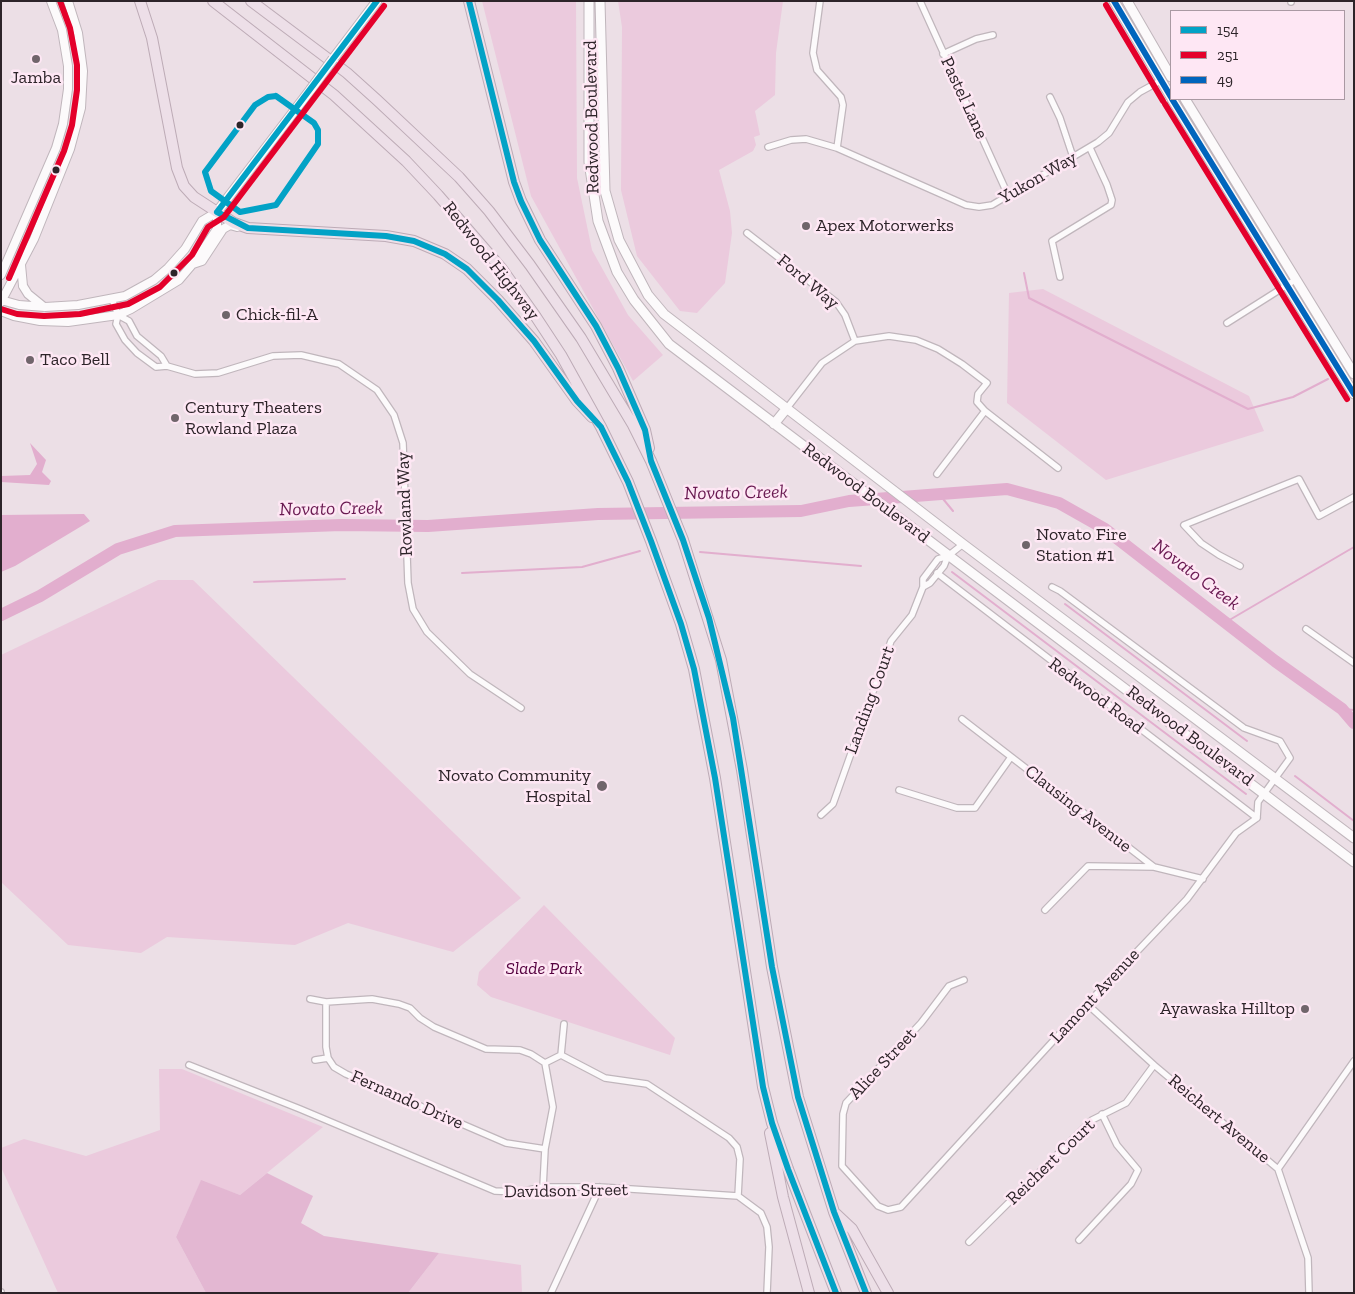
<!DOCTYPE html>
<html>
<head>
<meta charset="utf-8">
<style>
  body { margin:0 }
  #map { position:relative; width:1355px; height:1294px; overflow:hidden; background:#ecdfe6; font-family:"Zilla Slab",serif }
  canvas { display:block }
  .frame { position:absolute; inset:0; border:2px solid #2d2429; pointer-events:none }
  .legend { position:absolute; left:1170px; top:10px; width:175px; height:90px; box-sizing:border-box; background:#fee7f4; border:1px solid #aa99a3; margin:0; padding:6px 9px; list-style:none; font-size:15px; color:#2d2429 }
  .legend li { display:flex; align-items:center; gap:10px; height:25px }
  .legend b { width:25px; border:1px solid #aa99a3 }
</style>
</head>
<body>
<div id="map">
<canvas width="1355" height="1294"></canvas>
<div class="frame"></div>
<ul class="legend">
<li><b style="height:6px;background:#02a2c6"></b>154</li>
<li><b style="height:6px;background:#e4002b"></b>251</li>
<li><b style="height:6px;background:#0065bd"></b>49</li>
</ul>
</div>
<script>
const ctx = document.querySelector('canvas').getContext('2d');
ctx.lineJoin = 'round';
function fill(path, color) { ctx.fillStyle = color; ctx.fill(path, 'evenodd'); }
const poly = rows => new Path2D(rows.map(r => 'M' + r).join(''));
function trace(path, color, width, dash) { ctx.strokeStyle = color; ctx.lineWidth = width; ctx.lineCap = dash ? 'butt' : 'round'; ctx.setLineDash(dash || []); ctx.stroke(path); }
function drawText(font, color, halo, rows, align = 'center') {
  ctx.font = font + ' "Zilla Slab",serif'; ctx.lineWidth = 5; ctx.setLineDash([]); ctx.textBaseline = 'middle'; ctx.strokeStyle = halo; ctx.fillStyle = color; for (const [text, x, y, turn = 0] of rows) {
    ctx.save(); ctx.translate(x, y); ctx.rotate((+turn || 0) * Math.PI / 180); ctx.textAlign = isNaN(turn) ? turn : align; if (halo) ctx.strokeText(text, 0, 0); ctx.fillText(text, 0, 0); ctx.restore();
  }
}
fill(poly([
  [482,1,576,1,577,178,592,250,628,315,663,355,633,381,531,196],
  [618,1,783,1,776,53,775,95,755,111,760,135,754,137,756,145,753,151,719,170,730,211,732,233,725,283,697,313,680,311,637,256,621,190,622,27],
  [1043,289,1249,396,1264,431,1106,480,1007,403,1009,293],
  [158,580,193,580,521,898,453,952,348,923,295,945,167,937,141,953,68,945,1,882,1,655],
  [544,905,675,1038,670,1055,491,997,477,985,479,972],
  [159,1069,182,1069,323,1127,240,1195,201,1181,176,1237,206,1293,58,1293,1,1167,1,1148,24,1139,86,1156,160,1130],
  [439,1253,521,1265,522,1293,408,1293]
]), '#ebcadd');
fill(poly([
  [267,1173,313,1196,301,1223,324,1236,439,1253,408,1293,206,1293,176,1237,201,1180,240,1195]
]), '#e3b7d2');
fill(poly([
  [30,443,46,460,42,472,51,481,49,485,1,482,1,476,30,475,37,464],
  [84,514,90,521,15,566,1,572,1,515]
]), '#e2aece');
trace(poly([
  [1024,273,1029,298,1248,409,1293,397,1328,379],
  [939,494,953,511],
  [700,552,861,566],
  [952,572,1246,794],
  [462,573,582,567,640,551],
  [254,582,345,579],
  [1065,604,1247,741],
  [1226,622,1354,547],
  [1342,709,1354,710],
  [1295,776,1354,821]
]), '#e2aece', 2);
trace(poly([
  [1,615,40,596,118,549,175,531,341,525,428,526,598,514,801,511,849,501,1007,489,1059,503,1105,529,1275,661,1342,709,1354,723]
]), '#e2aece', 12);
const minor = poly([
  [820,1,813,53,817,70,841,97,843,105,837,148],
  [920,1,1008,195],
  [1291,2,1291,1],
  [943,54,976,39,993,35],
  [1050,97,1060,118,1073,157],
  [768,147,791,140,806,139,837,148,966,205,979,207,992,205,1098,142,1109,133,1128,102,1140,92,1162,80],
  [747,233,836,302,845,315,855,341],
  [1060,277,1052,241,1111,205,1112,200,1107,185,1090,148],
  [112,299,118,315,116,324,125,340,137,353,156,367,167,366,195,374,218,373,273,356,301,355,339,364,377,390,394,415,403,443,408,583,413,609,427,632,470,674,521,708],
  [118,315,129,321,137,336,161,356,167,366],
  [1227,323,1295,280],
  [787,408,822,363,855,341,889,336,916,340,938,349,962,364,987,383,978,394,977,402,985,411,1058,468],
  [937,474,985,411],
  [1240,566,1219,555,1201,543,1184,525,1299,479,1319,516,1354,497],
  [937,573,1257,818],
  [923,587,930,583,944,566,948,556],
  [1306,629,1354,663],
  [962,719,1154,867,1203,879],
  [899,790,957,808,975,808,1011,757],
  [821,815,833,804,891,641,912,615,923,587,923,579,938,559,948,556,963,544],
  [1045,910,1088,866,1154,867],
  [964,980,949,986,921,1023,846,1103,843,1114,842,1166,878,1206,888,1210,901,1207,1087,1004,1187,899,1236,833,1257,818,1258,802,1290,758,1280,741,1244,728,1060,591,1052,587],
  [310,999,326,1002,372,999,399,1004,410,1008,420,1018,434,1027,486,1049,520,1050,531,1054,545,1063,553,1107,545,1149,543,1187],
  [326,1002,326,1047,328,1058,334,1067,346,1074,506,1143,545,1149],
  [1087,1004,1154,1065,1278,1169,1308,1258,1309,1293],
  [561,1055,564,1024],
  [315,1060,328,1058],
  [545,1063,561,1055,605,1078,647,1084,729,1138,737,1147,740,1159,738,1196],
  [189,1065,300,1109,495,1191,519,1192,543,1187,600,1187,738,1196,761,1213,767,1227,769,1247,767,1293],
  [1278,1169,1354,1061],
  [1079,1240,1131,1184,1138,1170,1117,1145,1102,1114],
  [969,1242,1092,1120,1126,1103,1154,1065],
  [1,1292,1,1293],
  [551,1293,600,1187]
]);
const tertiary = poly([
  [193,264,202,261,223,229,230,225,237,227],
  [21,265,23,286,28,294,44,307],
  [1,275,56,148,63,124,68,89,68,66,62,30,51,1],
  [1,300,19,305,45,307,78,305,125,296,154,280,168,268,185,249,202,221,217,212,217,229,196,260,179,280,131,309,118,315,68,322,40,321,14,316,1,311],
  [1,302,34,239,70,149,81,108,83,71,78,33,68,1]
]);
const secondary = poly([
  [589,1,589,162,598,221,617,272,634,300,669,344,1354,862],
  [600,1,605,191,619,240,648,295,664,314,963,544,1354,838],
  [1114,1,1171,97],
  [1127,1,1171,77],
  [333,59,377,1],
  [1172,99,1354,394],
  [1185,99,1354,374],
  [217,212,311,89],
  [774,424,787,408]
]);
const motorway = poly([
  [140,1,152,38,177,168,184,186,194,197,234,223,248,228,386,236,414,241,445,254,467,269,498,300,534,341,577,401,592,417],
  [213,1,334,95,406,161,438,195,502,269,536,317,561,355,601,427,628,482,651,541,681,624,694,669,715,778,763,1087,772,1123,788,1169,836,1293],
  [251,1,347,73,377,100,459,177,489,211,530,265,581,338,633,425,651,461,683,540,721,660,742,770,772,967,798,1097,834,1212,866,1293],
  [469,1,514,182,521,201,540,240,596,326,618,368,645,430,649,448],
  [770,1133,783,1197,809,1293],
  [836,1214,852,1229,888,1293]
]);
trace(minor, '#c0b6bc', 8);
trace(tertiary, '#c0b6bc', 10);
trace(secondary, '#c0b6bc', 11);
trace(motorway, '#bdabb6', 12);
trace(minor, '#fcfafb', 5.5);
trace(tertiary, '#fcfafb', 8);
trace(secondary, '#fcfafb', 9);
trace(motorway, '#eddfe8', 10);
const secondaryBridge = poly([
  [311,89,333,59]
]);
trace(secondaryBridge, '#c0b6bc', 11, []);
trace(secondaryBridge, '#fcfafb', 9);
trace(poly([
  [469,1,514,182,521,201,540,240,596,326,618,368,645,430,651,461,683,540,709,618,733,718,772,967,798,1097,834,1212,866,1293],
  [276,96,314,123,318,130,318,144,276,205,240,212,211,191,205,172,255,105,268,97,276,96],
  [217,212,248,228,386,236,414,241,445,254,467,269,498,300,534,341,577,401,601,427,628,482,651,541,681,624,694,669,715,778,763,1087,772,1123,788,1169,836,1293],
  [217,212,377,1]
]), '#02a2c6', 6);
trace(poly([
  [1106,5,1163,101],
  [1165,104,1347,399],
  [9,278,64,151,72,125,77,90,77,65,70,28,60,1],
  [1,309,17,314,44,316,80,314,128,304,160,287,192,255,208,227,224,217,384,6]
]), '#e4002b', 6);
trace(poly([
  [1114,1,1171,97],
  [1172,99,1354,394]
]), '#0065bd', 6);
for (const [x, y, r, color] of [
  [36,59,5,"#70656b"],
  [240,125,4.5,"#2d2429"],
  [56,170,4.5,"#2d2429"],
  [806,226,5,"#70656b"],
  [174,273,4.5,"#2d2429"],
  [226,315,5,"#70656b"],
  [30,360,5,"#70656b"],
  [175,418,5,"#70656b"],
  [1026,545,5,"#70656b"],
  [602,786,6,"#70656b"],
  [1305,1009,5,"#70656b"]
]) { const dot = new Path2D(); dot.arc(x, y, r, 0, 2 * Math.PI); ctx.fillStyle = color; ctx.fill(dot); trace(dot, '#fee7f4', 2); }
drawText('18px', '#2d2429', '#fee7f4', [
  ["Jamba",36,78,"center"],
  ["Apex Motorwerks",816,226],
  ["Chick-fil-A",236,315],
  ["Taco Bell",40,360],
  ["Century Theaters",185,408],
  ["Rowland Plaza",185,429],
  ["Novato Fire",1036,535],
  ["Station #1",1036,556],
  ["Novato Community",591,776,"right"],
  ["Hospital",591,797,"right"],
  ["Ayawaska Hilltop",1295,1009,"right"]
], 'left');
drawText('18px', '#2d2429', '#fee7f4', [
  ["Pastel Lane",964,98,65],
  ["Redwood Boulevard",592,117,-91],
  ["Yukon Way",1038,178,-30],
  ["Redwood Highway",491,261,52],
  ["Ford Way",808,282,40],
  ["Redwood Boulevard",866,493,37],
  ["Rowland Way",405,504,-92],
  ["Redwood Road",1096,696,37],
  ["Landing Court",870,700,-70],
  ["Redwood Boulevard",1190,736,37],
  ["Clausing Avenue",1078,809,38],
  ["Lamont Avenue",1095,996,-47],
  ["Alice Street",883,1064,-47],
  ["Fernando Drive",407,1100,24],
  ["Reichert Avenue",1219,1119,40],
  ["Reichert Court",1051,1162,-44],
  ["Davidson Street",566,1191,-1]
]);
drawText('italic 18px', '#55013f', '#fee7f4', [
  ["Slade Park",544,969]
]);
drawText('italic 19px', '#691951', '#fee7f4', [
  ["Novato Creek",736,493,-1],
  ["Novato Creek",331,509,-1],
  ["Novato Creek",1196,575,37]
]);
</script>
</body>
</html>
